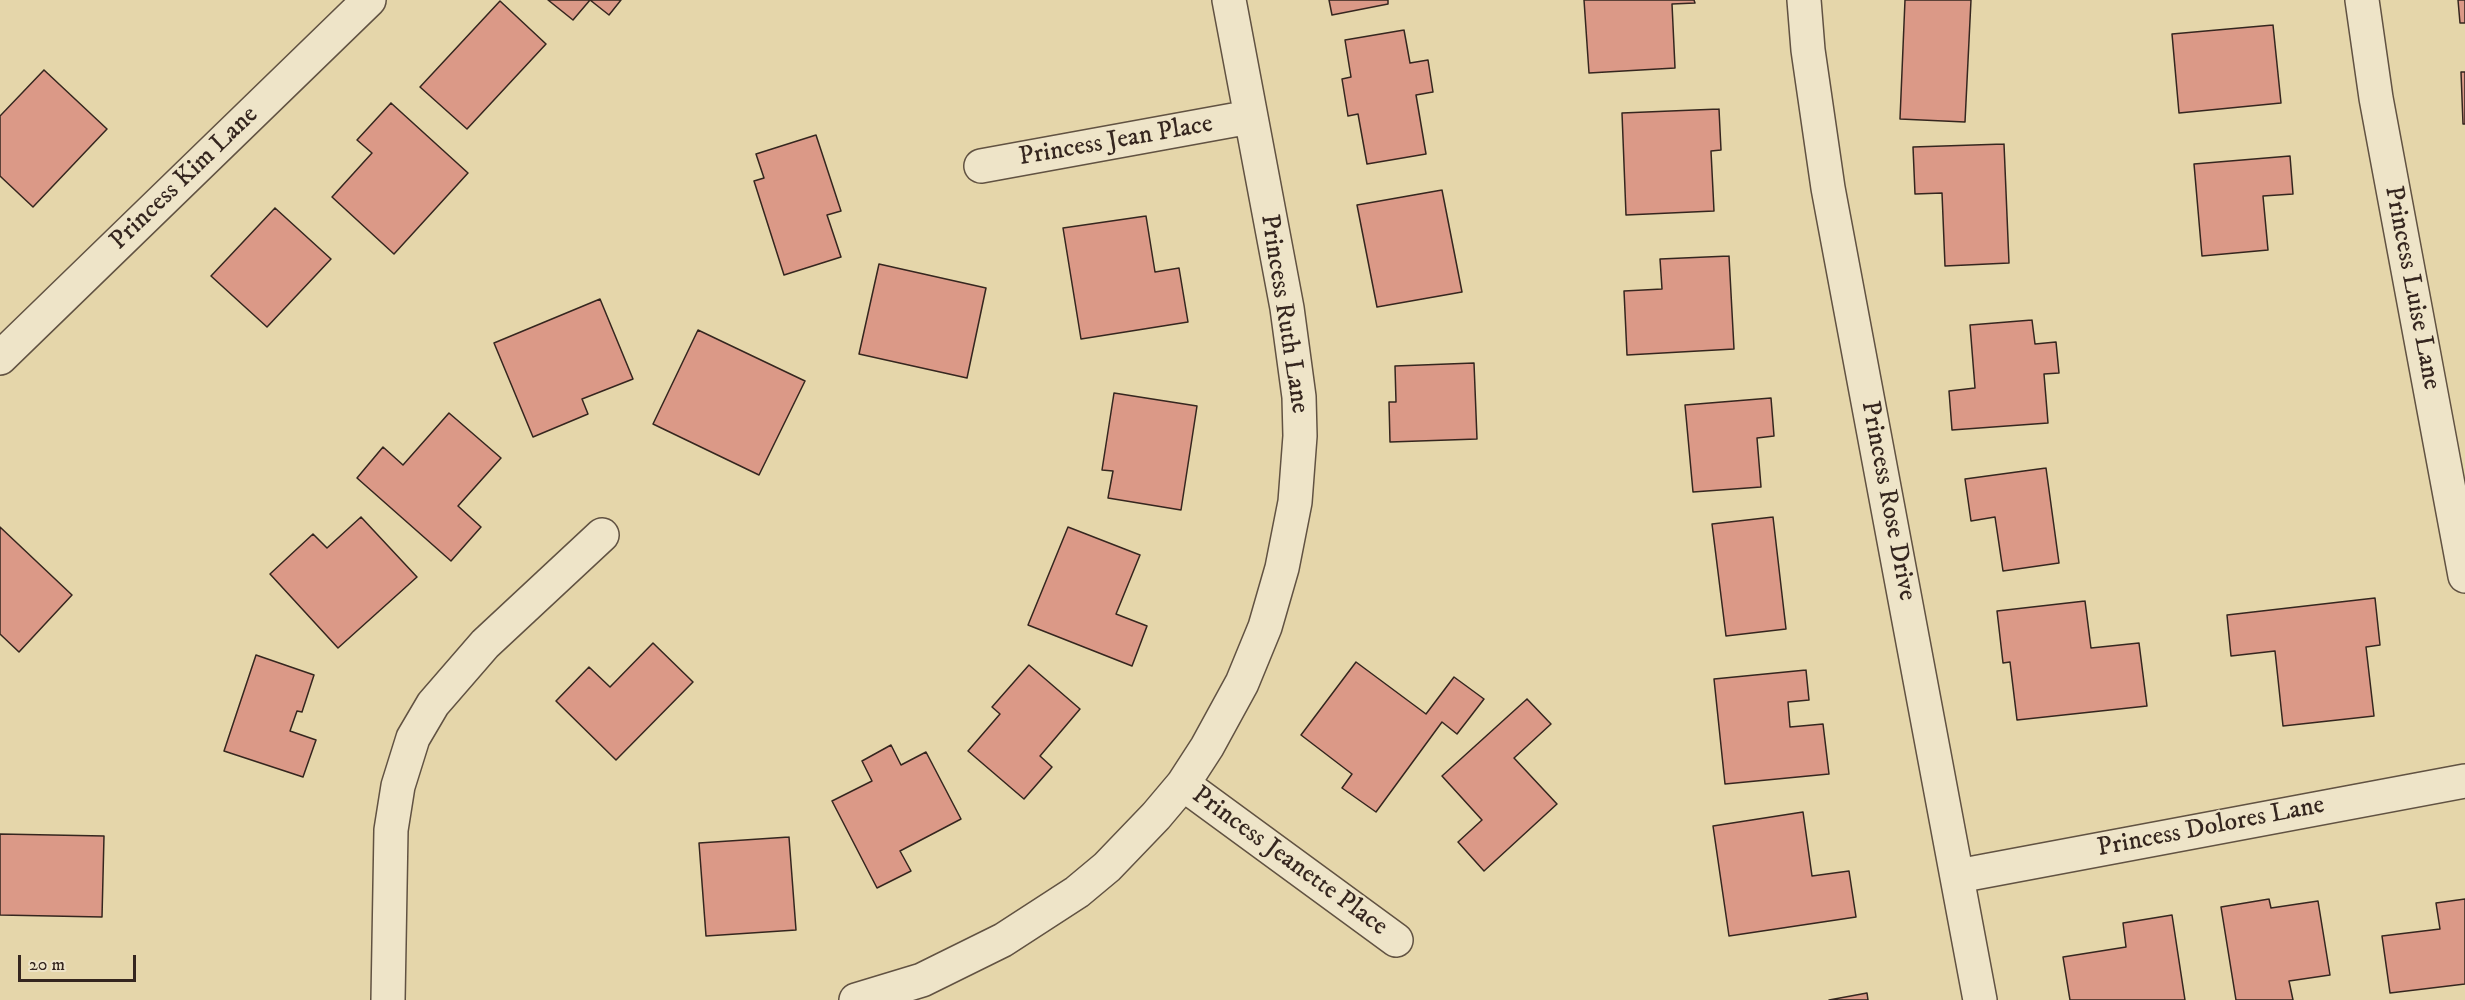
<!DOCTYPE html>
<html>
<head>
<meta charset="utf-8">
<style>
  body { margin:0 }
  #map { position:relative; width:2465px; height:1000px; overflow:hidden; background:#e5d6aa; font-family:"IM FELL DW Pica",serif }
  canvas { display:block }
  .scale { position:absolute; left:18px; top:955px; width:118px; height:27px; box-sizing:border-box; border:3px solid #35261f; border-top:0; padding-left:8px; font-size:18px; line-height:21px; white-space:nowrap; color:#35261f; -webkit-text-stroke:4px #eee4c8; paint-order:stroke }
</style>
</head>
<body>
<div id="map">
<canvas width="2465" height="1000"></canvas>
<div class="scale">20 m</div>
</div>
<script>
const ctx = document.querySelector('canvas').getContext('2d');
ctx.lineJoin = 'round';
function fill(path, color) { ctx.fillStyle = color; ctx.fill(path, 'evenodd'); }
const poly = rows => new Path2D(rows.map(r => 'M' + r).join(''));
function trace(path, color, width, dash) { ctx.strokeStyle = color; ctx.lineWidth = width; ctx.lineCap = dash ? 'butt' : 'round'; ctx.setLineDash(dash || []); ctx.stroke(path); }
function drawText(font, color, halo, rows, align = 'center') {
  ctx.font = font + ' "IM FELL DW Pica",serif'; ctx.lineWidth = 4.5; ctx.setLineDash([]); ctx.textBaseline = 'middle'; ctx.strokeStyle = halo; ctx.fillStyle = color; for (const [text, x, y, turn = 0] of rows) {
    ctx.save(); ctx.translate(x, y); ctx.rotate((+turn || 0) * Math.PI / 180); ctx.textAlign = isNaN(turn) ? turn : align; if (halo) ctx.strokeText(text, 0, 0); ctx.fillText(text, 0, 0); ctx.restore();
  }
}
const building = poly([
  [548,0,590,0,573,20,548,0],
  [590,0,621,0,609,15,590,0],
  [1329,0,1388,0,1388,4,1332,15,1329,0],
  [1584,0,1694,0,1695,3,1672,4,1675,68,1589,73,1584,0],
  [1905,0,1971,0,1965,122,1900,119,1905,0],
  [2458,0,2465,0,2465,23,2460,23,2458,0],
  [500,1,546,44,467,129,420,87,500,1],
  [2273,25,2281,103,2179,113,2172,34,2273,25],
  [1404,30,1410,63,1428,60,1433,92,1416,95,1426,154,1367,164,1358,114,1348,116,1342,79,1351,77,1345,40,1404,30],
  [44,70,107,129,33,207,0,176,0,116,44,70],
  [2461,72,2465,72,2465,124,2463,124,2461,72],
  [391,103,468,173,394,254,332,197,372,153,357,140,391,103],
  [1719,109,1721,150,1711,151,1714,211,1626,215,1622,113,1719,109],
  [816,135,841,211,827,215,841,257,784,275,754,181,764,178,756,154,816,135],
  [2004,144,2009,263,1945,266,1942,193,1915,194,1913,147,2004,144],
  [2290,156,2293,194,2263,196,2268,250,2202,256,2194,164,2290,156],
  [1442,190,1462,292,1377,307,1357,205,1442,190],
  [275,208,331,259,267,327,211,276,275,208],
  [1146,216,1155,272,1179,268,1188,322,1081,339,1063,228,1146,216],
  [1729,256,1734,349,1627,355,1624,291,1662,289,1660,259,1729,256],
  [879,264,986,288,967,378,859,354,879,264],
  [600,299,633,379,582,399,588,414,533,437,494,343,600,299],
  [2032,320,2035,344,2056,342,2059,373,2044,374,2048,423,1952,430,1949,391,1975,388,1970,325,2032,320],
  [698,330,805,381,759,475,653,424,698,330],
  [1474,363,1477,439,1390,442,1389,402,1396,402,1395,366,1474,363],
  [1114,393,1197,406,1181,510,1108,498,1113,471,1102,470,1114,393],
  [1771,398,1774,436,1757,438,1761,487,1693,492,1685,405,1771,398],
  [449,413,501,458,458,506,481,527,451,561,357,478,383,447,403,465,449,413],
  [2046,468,2059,563,2003,571,1995,517,1971,521,1965,479,2046,468],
  [361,517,417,577,338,648,270,574,313,534,327,548,361,517],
  [1773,517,1786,629,1726,636,1712,524,1773,517],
  [0,527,72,595,19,652,0,634,0,527],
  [1068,527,1140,555,1116,614,1147,626,1132,666,1028,625,1068,527],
  [2375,598,2380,645,2366,647,2374,716,2283,726,2275,651,2231,656,2227,615,2375,598],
  [2085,601,2091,648,2139,643,2147,706,2017,720,2010,662,2003,663,1997,611,2085,601],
  [653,643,693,682,616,760,556,701,589,667,610,687,653,643],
  [256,655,314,675,302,712,297,711,290,731,316,740,303,777,224,751,256,655],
  [1356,662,1426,714,1454,677,1484,699,1457,734,1442,722,1376,812,1342,788,1352,774,1301,735,1356,662],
  [1029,665,1080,709,1040,756,1052,767,1024,799,968,751,1000,714,992,707,1029,665],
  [1806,670,1809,700,1788,702,1790,727,1823,724,1829,774,1725,784,1714,679,1806,670],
  [1527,699,1551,724,1514,758,1557,804,1484,871,1458,842,1482,820,1442,776,1527,699],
  [891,745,901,765,926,752,961,819,900,851,911,871,877,888,832,801,872,781,862,761,891,745],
  [1803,812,1812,876,1849,871,1856,917,1729,936,1713,826,1803,812],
  [0,834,104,836,102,917,0,915,0,834],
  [789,837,796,930,706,936,699,843,789,837],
  [2269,899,2271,908,2318,901,2330,975,2289,981,2293,1000,2236,1000,2221,907,2269,899],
  [2465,899,2465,984,2390,993,2382,936,2440,929,2436,903,2465,899],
  [2172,915,2185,1000,2070,1000,2063,957,2126,947,2123,923,2172,915],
  [1867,993,1868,1000,1829,1000,1867,993]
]);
fill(building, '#db9987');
trace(building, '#35261f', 1.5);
const minor = poly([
  [1804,0,1808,50,1828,188,1980,1000],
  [2362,0,2376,98,2465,576],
  [981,166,1250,117],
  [0,358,369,0],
  [1183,784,1396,940],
  [1958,876,2465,781],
  [388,1000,391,830,398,786,413,738,433,704,485,644,602,535],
  [856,1000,922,980,1003,940,1077,892,1107,867,1156,816,1183,784,1207,747,1242,683,1265,627,1282,568,1295,502,1300,436,1299,397,1287,308,1229,0]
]);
trace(minor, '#615242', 36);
trace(minor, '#eee4c8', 33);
drawText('26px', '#35261f', '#eee4c8', [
  ["Princess Jean Place",1116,142,-10],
  ["Princess Kim Lane",185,179,-44],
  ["Princess Luise Lane",2411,288,79],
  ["Princess Ruth Lane",1283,314,81],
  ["Princess Rose Drive",1887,501,79],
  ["Princess Dolores Lane",2211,828,-11],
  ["Princess Jeanette Place",1289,862,36]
]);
</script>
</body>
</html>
